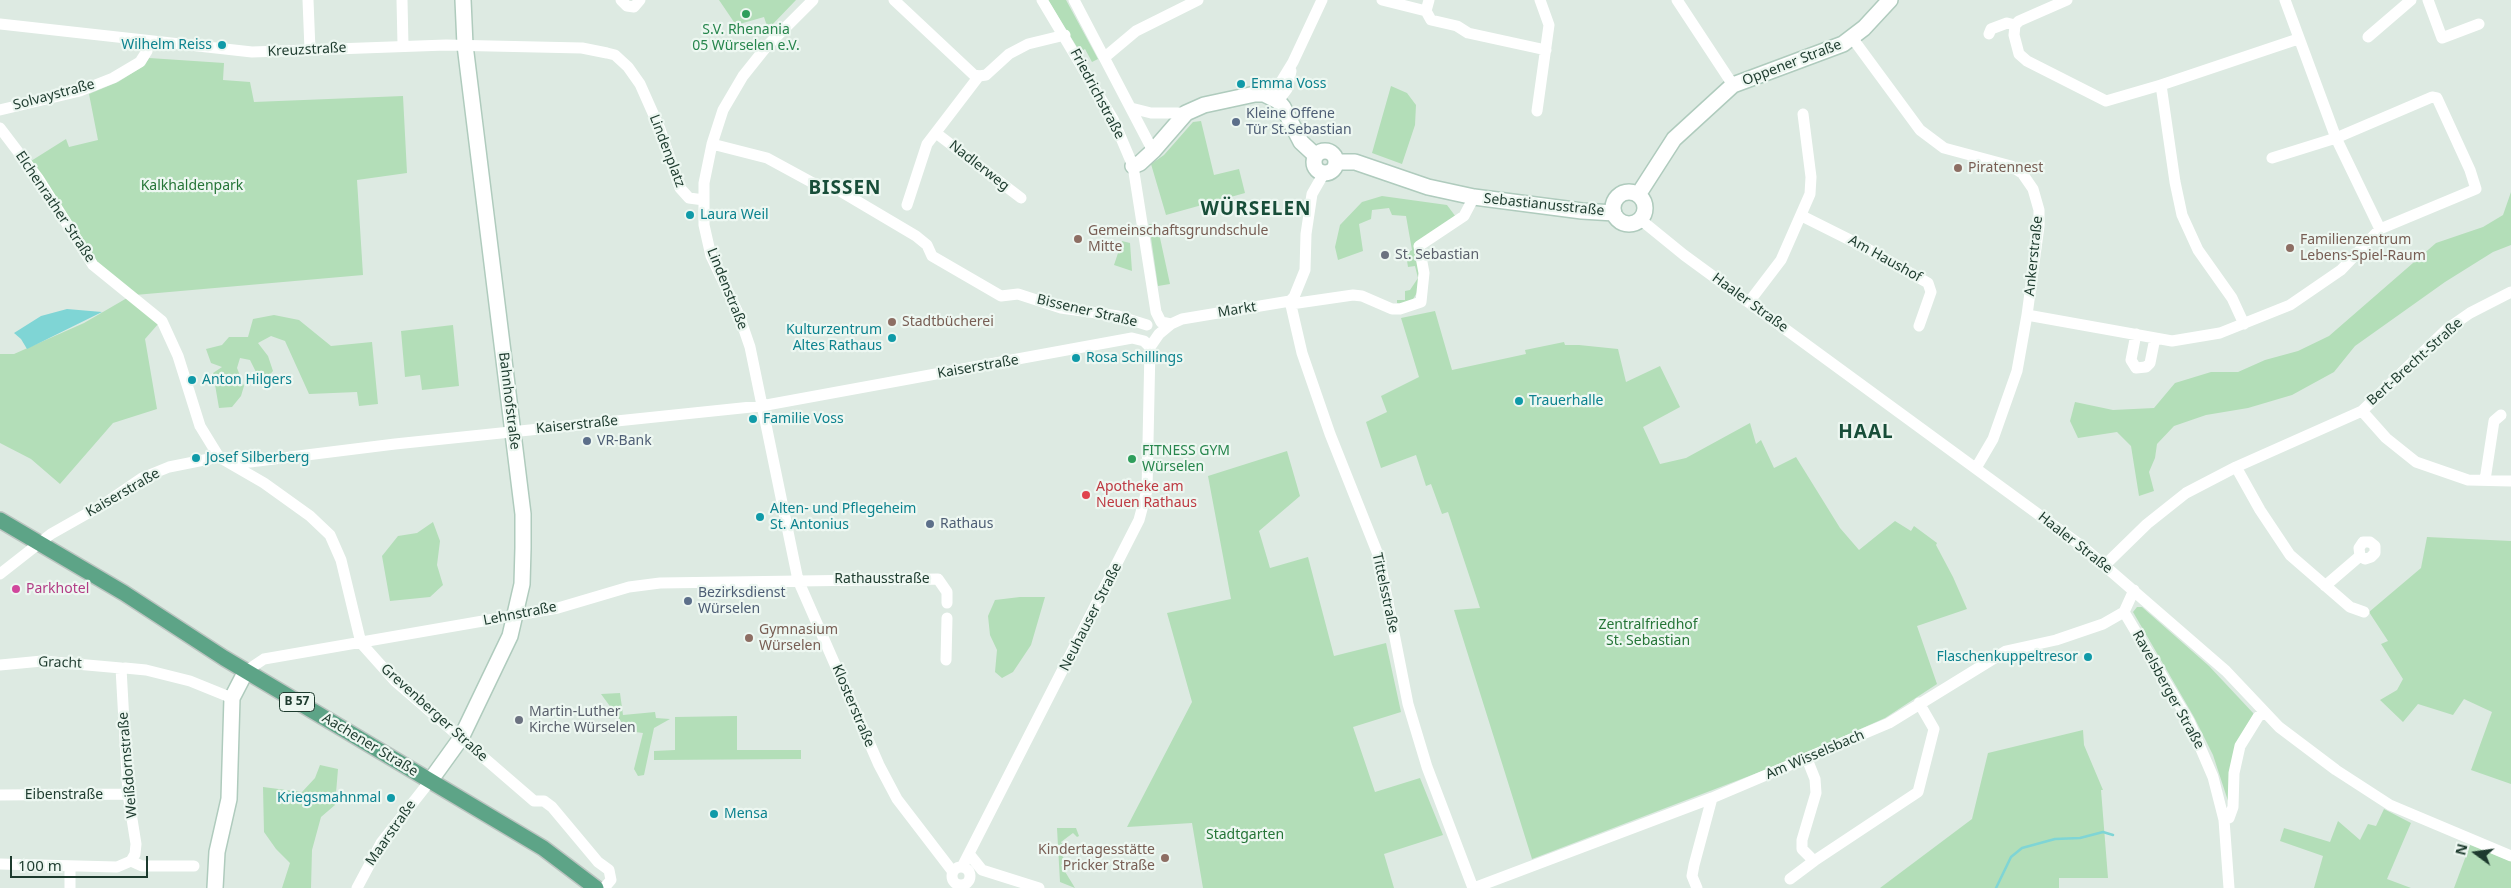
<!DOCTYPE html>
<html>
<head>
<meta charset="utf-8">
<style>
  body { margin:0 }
  #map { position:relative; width:2511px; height:888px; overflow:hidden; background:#ddeae2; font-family:"Noto Sans",sans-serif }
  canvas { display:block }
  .north { position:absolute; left:2451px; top:828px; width:50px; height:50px; -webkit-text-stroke:4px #edf7f1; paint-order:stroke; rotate:284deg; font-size:14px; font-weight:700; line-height:20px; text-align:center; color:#1d3b2e }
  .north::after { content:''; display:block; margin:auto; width:18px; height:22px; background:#1d3b2e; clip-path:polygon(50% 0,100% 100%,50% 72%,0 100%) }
  .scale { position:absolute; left:10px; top:856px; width:138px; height:22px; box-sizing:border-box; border:2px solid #1d3b2e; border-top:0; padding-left:6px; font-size:15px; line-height:18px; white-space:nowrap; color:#1d3b2e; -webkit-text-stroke:4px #edf7f1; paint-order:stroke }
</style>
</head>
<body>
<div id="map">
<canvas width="2511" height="888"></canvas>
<div class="north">N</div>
<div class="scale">100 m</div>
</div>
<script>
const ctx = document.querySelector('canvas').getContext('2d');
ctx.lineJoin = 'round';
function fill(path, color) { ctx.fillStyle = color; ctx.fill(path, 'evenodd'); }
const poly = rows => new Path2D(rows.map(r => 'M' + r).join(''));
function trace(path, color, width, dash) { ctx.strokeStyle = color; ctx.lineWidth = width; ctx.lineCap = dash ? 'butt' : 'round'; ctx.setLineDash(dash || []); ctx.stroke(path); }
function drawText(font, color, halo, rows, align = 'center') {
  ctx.font = font + ' "Noto Sans",sans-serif'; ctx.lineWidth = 4.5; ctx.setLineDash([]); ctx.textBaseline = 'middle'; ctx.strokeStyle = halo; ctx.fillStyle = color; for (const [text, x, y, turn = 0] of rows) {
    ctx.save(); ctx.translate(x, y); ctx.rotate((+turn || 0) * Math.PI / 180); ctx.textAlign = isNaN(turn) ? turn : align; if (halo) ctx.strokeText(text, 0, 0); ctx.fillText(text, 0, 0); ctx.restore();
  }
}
fill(poly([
  [719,0,796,0,771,26,767,26,764,17,736,25],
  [1048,0,1066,0,1098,59,1092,62,1085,49,1080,52],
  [149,58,224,63,223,80,250,82,254,102,403,96,407,173,357,180,363,275,135,295,96,263,31,161,66,139,69,147,98,140,89,94,118,82,145,65],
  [1391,86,1407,93,1416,105,1415,125,1402,164,1372,153],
  [1201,121,1214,175,1239,169,1245,193,1166,215,1151,164,1164,155,1193,122],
  [2511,192,2511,245,2493,252,2445,282,2355,346,2334,372,2292,395,2248,408,2206,415,2174,426,2157,444,2155,458,2149,472,2154,491,2139,496,2131,446,2117,432,2078,438,2070,421,2075,402,2113,410,2154,408,2175,383,2211,372,2238,372,2265,360,2298,351,2329,336,2436,243,2483,227,2503,215],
  [1382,196,1447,205,1456,217,1420,240,1421,274,1419,289,1412,301,1405,304,1397,303,1397,300,1405,300,1405,291,1410,290,1418,278,1415,266,1408,267,1406,254,1412,250,1406,216,1392,215,1389,208,1372,210,1371,219,1359,224,1363,251,1338,260,1335,247,1340,225,1362,202],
  [1149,224,1157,224,1170,284,1158,286],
  [1122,241,1130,243,1132,271,1114,265],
  [127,298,159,323,145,339,157,409,113,423,60,484,31,459,0,443,0,354,14,354,84,323],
  [1435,311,1452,370,1526,354,1525,350,1564,342,1565,345,1579,345,1618,349,1626,382,1660,366,1680,407,1643,427,1660,464,1686,458,1750,423,1756,444,1761,440,1774,468,1796,457,1840,528,1859,550,1895,521,1911,531,1914,526,1937,543,1936,545,1953,577,1967,609,1917,626,1937,684,1885,718,1791,760,1532,859,1454,610,1480,608,1448,512,1442,514,1431,484,1426,486,1416,455,1381,468,1366,422,1387,412,1381,396,1419,377,1401,318],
  [274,315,299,320,331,346,372,342,378,404,359,406,357,392,309,394,285,341,271,336,258,343,268,356,273,371,266,379,257,374,250,360,240,358,237,368,244,386,241,396,232,407,219,408,213,373,222,367,211,363,206,349,222,345,229,337,248,337,253,319],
  [453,325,459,386,422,390,420,375,405,377,401,331],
  [1287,451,1300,496,1259,531,1270,568,1308,557,1334,656,1386,643,1401,712,1353,727,1375,792,1420,778,1443,835,1384,854,1394,888,1203,888,1192,823,1127,827,1192,702,1167,613,1231,599,1208,476],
  [433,522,440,541,437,565,443,585,430,597,390,601,382,556,398,536,417,533],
  [2427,537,2511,541,2511,784,2471,770,2492,712,2464,699,2453,715,2418,704,2403,722,2380,700,2397,690,2403,679,2381,644,2388,641,2369,612,2421,568],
  [1020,597,1045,597,1031,645,1013,672,1002,678,995,672,997,650,990,635,988,616,995,600],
  [2137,607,2142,607,2209,666,2254,714,2242,733,2230,807,2213,755,2194,717,2133,612],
  [620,693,623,715,655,712,656,718,670,719,654,728,644,775,638,776,634,769,643,733,628,731,601,694],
  [737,716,737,750,801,750,801,759,654,760,654,751,675,750,675,717],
  [2083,730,2084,745,2103,790,2101,790,2108,878,2059,878,2059,888,1880,888,1972,819,1988,753],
  [320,765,338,769,335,805,321,817,312,850,311,888,282,888,290,863,276,849,264,832,263,787,302,792,315,778],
  [2384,809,2411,823,2387,879,2411,888,2314,888,2323,856,2280,841,2284,828,2330,842,2338,821,2360,840,2368,824,2376,826],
  [1057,828,1076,828,1079,836,1077,837,1073,833,1061,842,1064,847,1059,850,1066,862,1061,865,1075,888,1060,882],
  [2470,845,2511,861,2511,888,2454,888]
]), '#b3deb8');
fill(poly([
  [67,309,102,312,27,349,21,339,14,333,41,316]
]), '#7fd5d5');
trace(poly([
  [1996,888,2011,857,2022,848,2055,839,2080,838,2103,832,2113,835]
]), '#7fd5d5', 2.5);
const secondary = poly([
  '1314 162a11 11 0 1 1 22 0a11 11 0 1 1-22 0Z',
  [1336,162,1355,162,1428,187,1474,197,1582,211,1614,213],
  [1133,166,1140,163,1153,151,1186,113,1204,105,1255,94,1264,94,1278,101,1283,107,1301,142,1315,155],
  '1613 208a16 16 0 1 1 32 0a16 16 0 1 1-32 0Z',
  [1638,195,1674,139,1733,85,1843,44,1864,28,1890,0],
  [430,781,461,738,510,636,522,584,523,548,523,514,465,45,463,0],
  [215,888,217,852,229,799,232,698,246,671]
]);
const primary = poly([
  [0,520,124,593,224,658,543,848,596,888]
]);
trace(secondary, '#afcbbd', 18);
trace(primary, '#bbc4c0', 18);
trace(poly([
  [308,0,310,50],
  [402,0,403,45],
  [621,0,627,6,634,7,640,0],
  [813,0,767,46,743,76,723,110,712,144,704,183,704,225,711,256,739,315,750,347,798,580,879,765,897,799,953,872],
  [894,0,974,75,979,76,986,75,1009,54,1028,44,1065,35],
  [1042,0,1113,119,1133,166,1156,312,1161,322,1171,324],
  [1074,0,1153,151],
  [1382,0,1426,11],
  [1429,0,1426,11,1431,20,1457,26,1468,33,1546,50],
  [1677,0,1733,85],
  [2067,0,2019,21,2015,25,2014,35,2019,54,2027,61,2106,101,2161,85],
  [2428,0,2442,38,2479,24],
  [0,24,252,52,446,45,582,48,607,53,615,55,628,67,640,84,660,129,680,188,689,198,704,200],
  [1989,34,1991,29,2007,23,2015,25],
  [2368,37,2411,0],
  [1853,39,1920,130,1944,148,2011,166,2022,173,2033,189,2039,210,2039,226,2027,315,2017,371,1993,439,1976,468],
  [1105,57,1136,31,1198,0],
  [1271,98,1293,62,1322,0],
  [1278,101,1287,89,1291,71],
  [1131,108,1151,113,1186,113],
  [0,110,80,91,113,78,140,62,147,51,149,42],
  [1537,111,1549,25,1540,0],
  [0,128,38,178,93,265,162,321,178,356,200,426,219,457,264,483,310,516,330,535,341,560,361,643,395,681,461,738,534,801,544,801,552,807,598,862,609,870,611,880,604,888],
  [936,133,1021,198],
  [712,144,767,158,824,189,835,188,916,236,927,245,932,256,1001,296,1018,294,1061,308,1118,316,1147,325],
  [2272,158,2336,138,2432,97,2437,98,2470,170,2476,189,2380,229],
  [907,205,927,144,979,76],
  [1802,216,1866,248,1928,283,1931,292,1919,326],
  [1641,220,1684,255,2083,547,2226,671,2279,727,2336,770,2390,805,2511,856],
  [1290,301,1302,353,1330,434,1379,557,1408,704,1427,767,1473,888],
  [1749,302,1781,260,1810,194,1811,177,1803,114],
  [1291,304,1353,295,1362,296,1392,309,1400,309,1421,302,1424,273,1419,246,1464,216,1474,197],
  [2027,315,2172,341,2220,333,2290,305,2341,270,2380,229,2336,138,2285,0],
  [2244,324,2232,298,2198,250,2182,215,2175,182,2161,85,2298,39],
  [2136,334,2131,360,2136,368,2146,367,2150,363,2155,338],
  [1150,347,1159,334,1171,324,1182,319,1290,301,1294,297,1305,270,1306,234,1312,194,1324,173],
  [2362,411,2386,438,2416,462,2468,480,2511,481],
  [2236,467,2260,510,2290,555,2350,607,2364,612],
  [2485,480,2494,421,2501,415],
  [2105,565,2147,524,2186,493,2236,467,2362,411,2447,329,2470,313,2511,292],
  [0,574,51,534,104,504,142,478,169,467,219,457,250,462,395,444,761,406,1132,338,1144,341,1150,347],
  [2325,586,2360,556,2359,548,2363,542,2370,542,2375,546,2375,553,2371,557,2365,559,2360,556],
  [2124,612,2189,721,2213,777,2224,820,2229,888],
  [946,660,947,618],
  [0,665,42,661,121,668,128,794,136,844,135,854,131,861,117,867,0,864],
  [125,668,146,670,190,681,232,698],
  [246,671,264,659,558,608,629,587,660,583,938,579,947,592,947,603],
  [1807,759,1815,779,1816,793,1802,840,1802,849,1814,861],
  [0,795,128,794],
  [2224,820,2229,818,2233,807,2234,773,2240,746,2258,717,2264,712],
  [970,855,982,870,1039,888],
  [131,861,142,866,194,866],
  '952 876a9 9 0 1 1 18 0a9 9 0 1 1-18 0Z',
  [962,867,1139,520,1147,490,1150,347],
  [1790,879,1814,861,1918,792,1934,729,1919,703],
  [70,888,70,866],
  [357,888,381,843,430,781],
  [1474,888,1712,798,1889,723,2006,651,2056,640,2103,624,2124,612,2134,590],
  [1697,888,1692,876,1694,865,1712,798]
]), '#fff', 11);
trace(secondary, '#fff', 15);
trace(primary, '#5da487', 15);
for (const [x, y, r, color] of [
  [746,14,5,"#2e9e5b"],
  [222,45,5,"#0f9aa8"],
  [1241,84,5,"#0f9aa8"],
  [1236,122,5,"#5c6f8a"],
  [1958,168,5,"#8d6e63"],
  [690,215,5,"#0f9aa8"],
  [1078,239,5,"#8d6e63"],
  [2290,248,5,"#8d6e63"],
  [1385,255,5,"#6b7280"],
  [892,322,5,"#8d6e63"],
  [892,338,5,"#0f9aa8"],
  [1076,358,5,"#0f9aa8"],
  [192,380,5,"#0f9aa8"],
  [1519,401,5,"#0f9aa8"],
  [753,419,5,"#0f9aa8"],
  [587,441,5,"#5c6f8a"],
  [196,458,5,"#0f9aa8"],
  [1132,459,5,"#2e9e5b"],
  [1086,495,5,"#e0444e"],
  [760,517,5,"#0f9aa8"],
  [930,524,5,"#5c6f8a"],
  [16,589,5,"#d1479c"],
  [688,601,5,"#5c6f8a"],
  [749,638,5,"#8d6e63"],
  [2088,657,5,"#0f9aa8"],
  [519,720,5,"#6b7280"],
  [391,798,5,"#0f9aa8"],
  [714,814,5,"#0f9aa8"],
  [1165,858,5,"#8d6e63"]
]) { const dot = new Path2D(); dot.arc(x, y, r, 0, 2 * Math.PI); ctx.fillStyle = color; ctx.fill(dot); trace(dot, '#edf7f1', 2); }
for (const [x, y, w] of [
  [297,702,35]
]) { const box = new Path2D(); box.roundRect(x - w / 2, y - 9.5, w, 19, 4); ctx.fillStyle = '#edf7f1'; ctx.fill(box); trace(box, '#1d3b2e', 1); }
drawText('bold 12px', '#1d3b2e', null, [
  ["B 57",297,702]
]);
drawText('14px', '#27864d', '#edf7f1', [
  ["S.V. Rhenania",746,30],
  ["05 Würselen e.V.",746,46],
  ["FITNESS GYM",1142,451,"left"],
  ["Würselen",1142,467,"left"]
]);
drawText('14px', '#0d838f', '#edf7f1', [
  ["Wilhelm Reiss",212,45,"right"],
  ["Emma Voss",1251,84],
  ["Laura Weil",700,215],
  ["Kulturzentrum",882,330,"right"],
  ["Altes Rathaus",882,346,"right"],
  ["Rosa Schillings",1086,358],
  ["Anton Hilgers",202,380],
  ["Trauerhalle",1529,401],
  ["Familie Voss",763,419],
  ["Josef Silberberg",206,458],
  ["Alten- und Pflegeheim",770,509],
  ["St. Antonius",770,525],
  ["Flaschenkuppeltresor",2078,657,"right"],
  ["Kriegsmahnmal",381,798,"right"],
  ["Mensa",724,814]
], 'left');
drawText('14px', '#1d3b2e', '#edf7f1', [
  ["Kreuzstraße",307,50,-3],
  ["Oppener Straße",1792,63,-21],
  ["Friedrichstraße",1097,94,62],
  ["Solvaystraße",54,95,-15],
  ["Lindenplatz",667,151,69],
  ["Nadlerweg",979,166,38],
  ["Sebastianusstraße",1544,205,6],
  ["Elchenrather Straße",55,207,56],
  ["Ankerstraße",2034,256,-84],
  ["Am Haushof",1885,259,29],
  ["Lindenstraße",727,289,68],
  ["Haaler Straße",1750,303,36],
  ["Markt",1237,310,-9],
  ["Bissener Straße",1087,311,13],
  ["Bert-Brecht-Straße",2415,362,-42],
  ["Kaiserstraße",978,367,-10],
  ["Bahnhofstraße",509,401,83],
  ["Kaiserstraße",577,425,-6],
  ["Kaiserstraße",123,493,-30],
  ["Haaler Straße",2075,543,38],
  ["Rathausstraße",882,579],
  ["Tittelsstraße",1385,593,78],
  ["Lehnstraße",520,614,-11],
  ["Neuhauser Straße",1091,617,-63],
  ["Gracht",60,663,2],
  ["Ravelsberger Straße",2168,690,61],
  ["Klosterstraße",853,706,67],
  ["Grevenberger Straße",434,713,42],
  ["Aachener Straße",370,745,31],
  ["Am Wisselsbach",1815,755,-23],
  ["Weißdornstraße",128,765,-95],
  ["Eibenstraße",64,795],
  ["Maarstraße",391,833,-55]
]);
drawText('14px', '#4e5e75', '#edf7f1', [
  ["Kleine Offene",1246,114],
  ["Tür St.Sebastian",1246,130],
  ["VR-Bank",597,441],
  ["Rathaus",940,524],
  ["Bezirksdienst",698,593],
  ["Würselen",698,609]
], 'left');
drawText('14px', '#785e54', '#edf7f1', [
  ["Piratennest",1968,168],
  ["Gemeinschaftsgrundschule",1088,231],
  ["Mitte",1088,247],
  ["Familienzentrum",2300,240],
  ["Lebens-Spiel-Raum",2300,256],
  ["Stadtbücherei",902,322],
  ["Gymnasium",759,630],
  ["Würselen",759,646],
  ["Kindertagesstätte",1155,850,"right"],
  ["Pricker Straße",1155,866,"right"]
], 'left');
drawText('14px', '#257537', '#edf7f1', [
  ["Kalkhaldenpark",192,186],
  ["Zentralfriedhof",1648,625],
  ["St. Sebastian",1648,641],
  ["Stadtgarten",1245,835]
]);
drawText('14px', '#5b616d', '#edf7f1', [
  ["St. Sebastian",1395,255],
  ["Martin-Luther",529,712],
  ["Kirche Würselen",529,728]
], 'left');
drawText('14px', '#be3a42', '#edf7f1', [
  ["Apotheke am",1096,487],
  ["Neuen Rathaus",1096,503]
], 'left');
drawText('14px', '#b23c85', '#edf7f1', [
  ["Parkhotel",26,589]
], 'left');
ctx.letterSpacing = '1px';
drawText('bold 19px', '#184e39', '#edf7f1', [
  ["BISSEN",845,189],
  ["WÜRSELEN",1256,210],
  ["HAAL",1866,433]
]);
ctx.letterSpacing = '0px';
</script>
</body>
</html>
